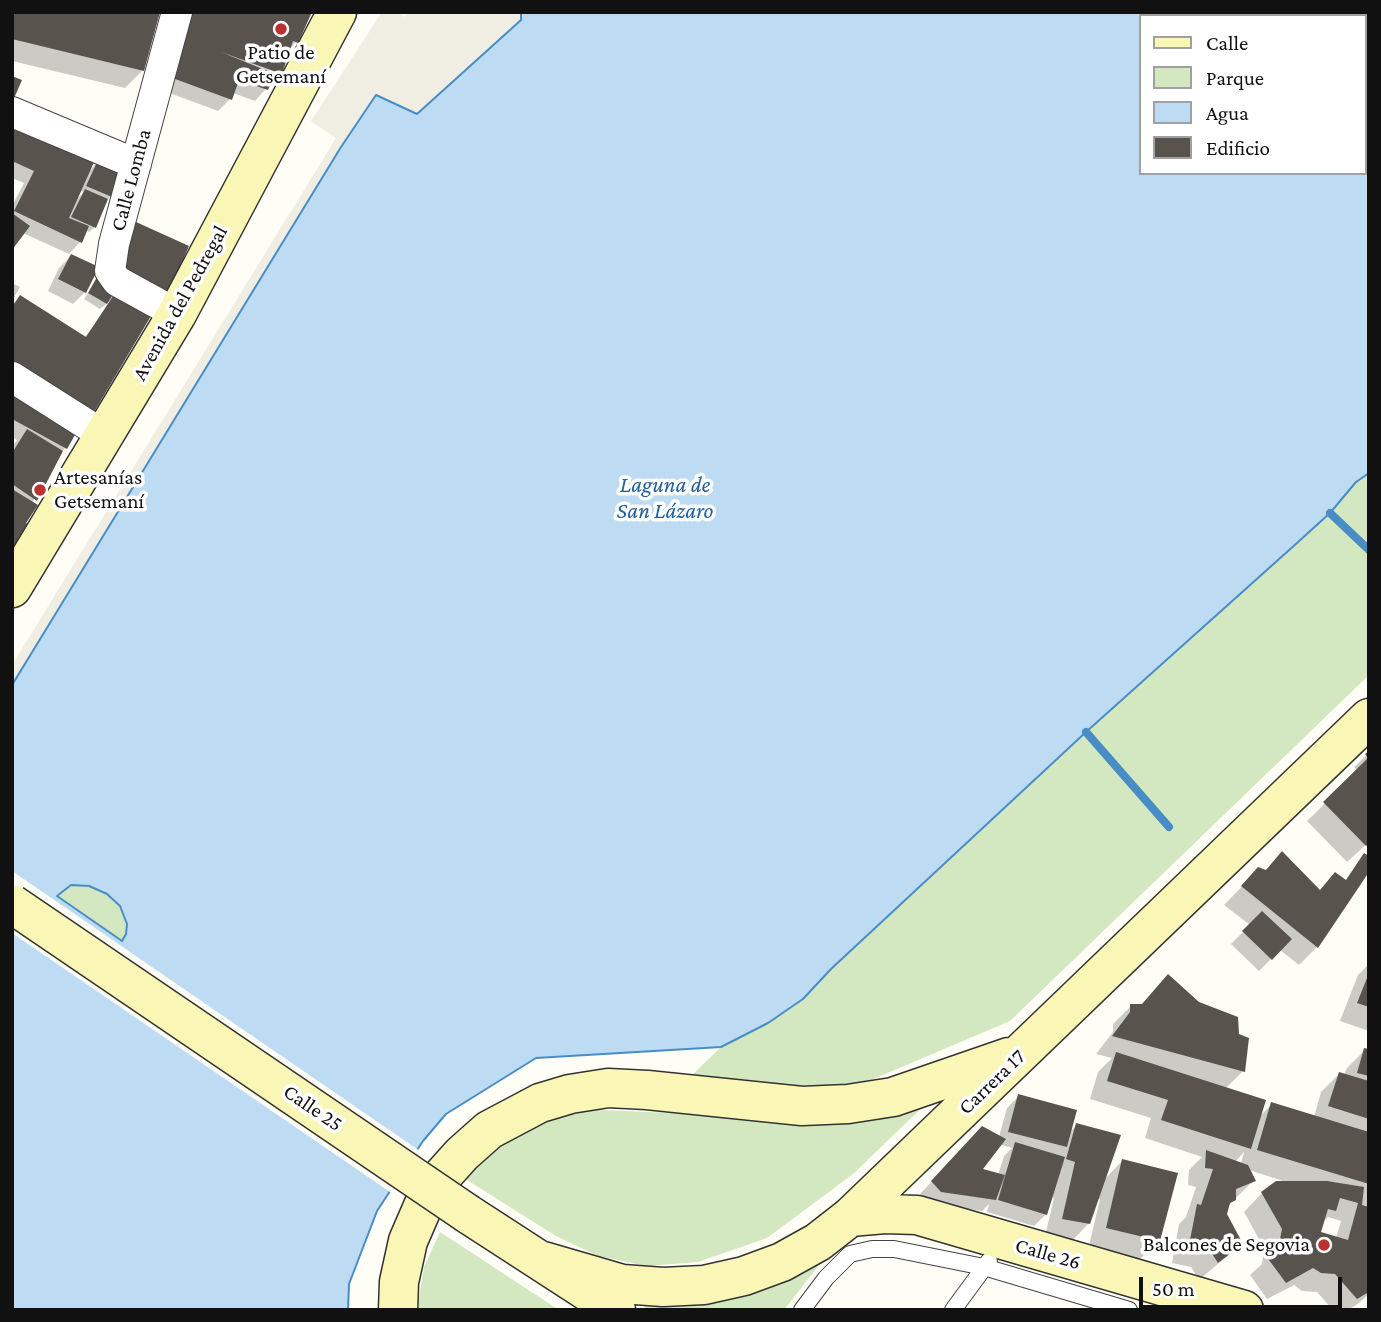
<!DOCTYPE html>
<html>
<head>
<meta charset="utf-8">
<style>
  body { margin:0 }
  #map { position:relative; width:1381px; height:1322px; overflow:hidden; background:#fefdf6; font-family:"Crimson Pro",serif }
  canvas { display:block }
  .frame { position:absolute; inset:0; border:14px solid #111; pointer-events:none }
  .legend { position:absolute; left:1139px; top:14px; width:228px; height:161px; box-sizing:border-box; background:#fff; border:2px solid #a0a0a0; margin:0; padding:9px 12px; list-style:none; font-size:21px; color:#111 }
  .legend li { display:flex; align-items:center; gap:14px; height:35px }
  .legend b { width:35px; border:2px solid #a0a0a0 }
  .scale { position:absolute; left:1139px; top:1277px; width:203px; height:32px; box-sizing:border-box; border:4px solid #111; border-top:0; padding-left:9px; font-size:21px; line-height:24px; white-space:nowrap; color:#111; -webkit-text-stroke:5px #fff; paint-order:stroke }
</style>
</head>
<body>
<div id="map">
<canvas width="1381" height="1322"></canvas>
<div class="frame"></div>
<ul class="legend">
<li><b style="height:9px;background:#faf6b5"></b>Calle</li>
<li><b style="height:19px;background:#d3e8c0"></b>Parque</li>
<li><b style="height:19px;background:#bddcf3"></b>Agua</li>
<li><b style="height:19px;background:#59534e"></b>Edificio</li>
</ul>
<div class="scale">50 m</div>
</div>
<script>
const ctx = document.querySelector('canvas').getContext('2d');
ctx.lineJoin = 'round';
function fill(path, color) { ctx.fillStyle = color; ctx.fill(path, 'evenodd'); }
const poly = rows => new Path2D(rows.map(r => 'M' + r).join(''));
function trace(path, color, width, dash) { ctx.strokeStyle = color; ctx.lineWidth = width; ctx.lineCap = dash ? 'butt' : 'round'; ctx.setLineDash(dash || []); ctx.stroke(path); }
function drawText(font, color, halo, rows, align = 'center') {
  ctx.font = font + ' "Crimson Pro",serif'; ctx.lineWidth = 7; ctx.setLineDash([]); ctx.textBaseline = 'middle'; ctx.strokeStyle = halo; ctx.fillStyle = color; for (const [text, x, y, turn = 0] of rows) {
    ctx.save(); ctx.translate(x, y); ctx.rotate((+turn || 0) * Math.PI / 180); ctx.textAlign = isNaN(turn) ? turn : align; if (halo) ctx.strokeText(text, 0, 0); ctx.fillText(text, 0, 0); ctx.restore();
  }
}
fill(poly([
  [1369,473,1369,675,1010,1021,838,1094,688,1079,721,1047,768,1023,803,999,831,969,1086,732,1297,543,1330,513,1356,482],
  [71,885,89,886,107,894,120,906,127,924,126,934,122,941,57,896],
  [933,1097,853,1174,767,1238,698,1262,647,1266,598,1256,556,1236,459,1175,510,1132,580,1109,832,1120],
  [440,1232,559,1310,417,1310,424,1267],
  [823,1260,784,1310,649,1310,640,1304]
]), '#d3e8c0');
fill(poly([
  [382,12,397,12,405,17,408,12,521,12,521,20,417,114,376,95,341,147,12,685,12,665,336,138,311,121]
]), '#f0ede3');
const water = poly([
  [521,12,1369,12,1369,473,1356,482,1330,513,1297,543,1086,732,831,969,803,999,768,1023,721,1047,536,1058,446,1114,423,1141,377,1211,349,1284,348,1310,12,1310,12,685,341,147,376,95,417,114,521,20,521,12],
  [1141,16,1365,16,1365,173,1141,173,1141,16],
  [71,885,89,886,107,894,120,906,127,924,126,934,122,941,57,896,71,885]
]);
fill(water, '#bddcf3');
trace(water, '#488dc5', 2);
fill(poly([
  [12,871,420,1151,393,1194,12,933]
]), '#fefdf6');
fill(poly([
  [12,12,143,70,125,88,12,61],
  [310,12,296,42,288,51,280,73,255,101,233,93,230,99,218,111,156,88,164,55],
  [12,124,89,171,98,162,111,196,105,202,95,227,89,232,85,230,80,242,69,254,23,233,12,247,12,206,24,183,12,178],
  [79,190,84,192,75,201],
  [71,256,86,291,73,304,48,291,59,268],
  [98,280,151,311,65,448,59,455,32,503,12,552,12,447,17,440,12,437,12,305,20,297,84,338,105,311,112,299,100,309,84,299],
  [12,283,20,287,12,301],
  [1369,753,1369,842,1347,862,1307,821,1358,771,1354,767],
  [1282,853,1319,891,1335,875,1345,881,1369,868,1317,947,1299,965,1280,950,1259,971,1231,944,1250,925,1224,905,1259,869,1265,871],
  [1369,964,1369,1031,1340,1021,1358,975],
  [1168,977,1243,1071,1225,1089,1259,1117,1272,1104,1314,1117,1321,1092,1339,1074,1344,1075,1347,1068,1365,1050,1369,1051,1369,1294,1359,1303,1348,1310,1333,1310,1317,1292,1302,1291,1294,1285,1267,1299,1250,1275,1262,1264,1264,1248,1244,1212,1262,1193,1286,1182,1249,1170,1254,1180,1227,1207,1226,1214,1241,1244,1199,1280,1191,1267,1172,1263,1179,1224,1186,1217,1196,1187,1188,1185,1189,1170,1202,1157,1145,1138,1151,1118,1090,1099,1098,1072,1112,1058,1096,1054,1113,1032,1113,1024,1131,1006,1140,1006],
  [1244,1152,1241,1164,1235,1162],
  [1328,1217,1341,1221,1336,1238,1319,1234,1322,1223],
  [1019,1096,1069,1133,1077,1125,1104,1180,1123,1160,1176,1175,1158,1241,1140,1259,1089,1246,1100,1199,1097,1198,1089,1223,1071,1242,1045,1236,1054,1198,1051,1197,1046,1214,1034,1226,987,1212,989,1204,982,1211,929,1203,920,1194,971,1140,999,1137,1007,1108],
  [999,1144,1012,1148,1004,1156,998,1175,980,1170]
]), '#0003');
trace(poly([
  [1330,513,1369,550],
  [1086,732,1169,827]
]), '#488dc5', 8);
fill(poly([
  [12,12,160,12,144,71,12,39],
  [190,12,312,12,298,43,293,41,282,74,221,52,275,74,268,90,239,80,232,100,167,76],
  [12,76,22,80,12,103],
  [12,122,95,160,69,218,89,226,82,243,14,211,34,171,12,161],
  [98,160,123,171,112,197,86,186],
  [85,189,108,199,96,228,71,217],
  [12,213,30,226,12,250],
  [125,217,189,246,166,299,114,271],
  [71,254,99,267,86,293,58,279],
  [97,277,117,288,107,304,88,293],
  [117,290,154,311,94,412,12,361,12,307,20,295,86,337],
  [12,388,80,426,67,449,12,419],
  [27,429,63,451,37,501,12,484,12,453],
  [12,489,38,505,26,523,31,526,12,556],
  [1369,751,1369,843,1366,846,1323,802,1368,758,1365,754],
  [1282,851,1320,890,1335,872,1346,880,1364,853,1369,856,1369,872,1318,948,1241,886,1258,867,1266,870],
  [1262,911,1292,939,1272,960,1242,931],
  [1369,973,1369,1007,1357,1003],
  [1168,974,1199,1002,1238,1017,1239,1034,1249,1038,1245,1072,1112,1036,1130,1012,1130,1004,1142,1004],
  [1364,1048,1369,1049,1369,1076,1357,1073],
  [1116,1052,1266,1100,1251,1149,1161,1120,1168,1100,1107,1081],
  [1339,1072,1369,1081,1369,1119,1328,1106],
  [1018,1094,1077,1110,1067,1147,1008,1132],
  [1271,1102,1369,1132,1369,1184,1257,1150],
  [1076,1123,1121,1135,1090,1224,1062,1219,1075,1162,1066,1159],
  [982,1126,1006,1139,983,1169,1005,1175,996,1200,941,1192,931,1181],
  [1015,1142,1065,1157,1047,1215,998,1200],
  [1206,1150,1248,1165,1256,1181,1236,1189,1236,1200,1230,1203,1227,1214,1243,1244,1218,1263,1209,1249,1189,1245,1197,1204,1201,1205,1213,1169,1205,1168],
  [1122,1159,1178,1173,1160,1241,1106,1228],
  [1276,1181,1327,1181,1364,1187,1362,1205,1369,1207,1369,1292,1357,1299,1335,1274,1321,1273,1313,1268,1286,1283,1266,1256,1278,1249,1282,1229,1261,1192],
  [1340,1198,1358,1203,1348,1240,1321,1232,1328,1209,1336,1211]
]), '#59534e');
const lane = poly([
  [802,1310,826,1278,850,1254,872,1249,894,1249,984,1267,1129,1310],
  [953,1310,989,1261]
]);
const street = poly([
  [12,112,136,164],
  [177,314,117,281,110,271,114,244,177,12],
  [12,377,105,436]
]);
const secondary = poly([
  [12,588,177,314,337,12],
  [468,1214,616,1310],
  [850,1217,885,1214,917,1215,1244,1310],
  [543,1261,622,1284,663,1287,704,1285,744,1276,782,1262,818,1242,850,1217,1369,718],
  [398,1310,399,1282,408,1241,424,1204,444,1174,462,1154,489,1130,540,1103,570,1094,608,1088,647,1090,802,1106,848,1104,893,1097,1009,1057]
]);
trace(lane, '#444', 18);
trace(street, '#444', 32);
trace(secondary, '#333', 41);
trace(lane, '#fff', 16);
trace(street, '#fff', 30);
trace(secondary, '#faf6b5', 38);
const secondaryBridge = poly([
  [12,904,468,1214]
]);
trace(secondaryBridge, '#333', 41, []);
trace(secondaryBridge, '#faf6b5', 38);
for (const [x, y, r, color] of [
  [281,29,7,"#b93130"],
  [40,490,7,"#b93130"],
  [1324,1245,7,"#b93130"]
]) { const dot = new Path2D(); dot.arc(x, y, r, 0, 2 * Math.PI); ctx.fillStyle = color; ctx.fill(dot); trace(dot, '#fff', 2.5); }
drawText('21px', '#111', '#fff', [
  ["Patio de",281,53],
  ["Getsemaní",281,77],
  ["Artesanías",54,478,"left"],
  ["Getsemaní",54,502,"left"],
  ["Balcones de Segovia",1310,1245,"right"]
]);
drawText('21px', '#111', '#fff', [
  ["Calle Lomba",131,180,-75],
  ["Avenida del Pedregal",180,303,-61],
  ["Carrera 17",992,1082,-44],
  ["Calle 25",313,1108,34],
  ["Calle 26",1048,1254,16]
]);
drawText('italic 23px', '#20609c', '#fff', [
  ["Laguna de",665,485],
  ["San Lázaro",665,511]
]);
</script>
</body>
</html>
